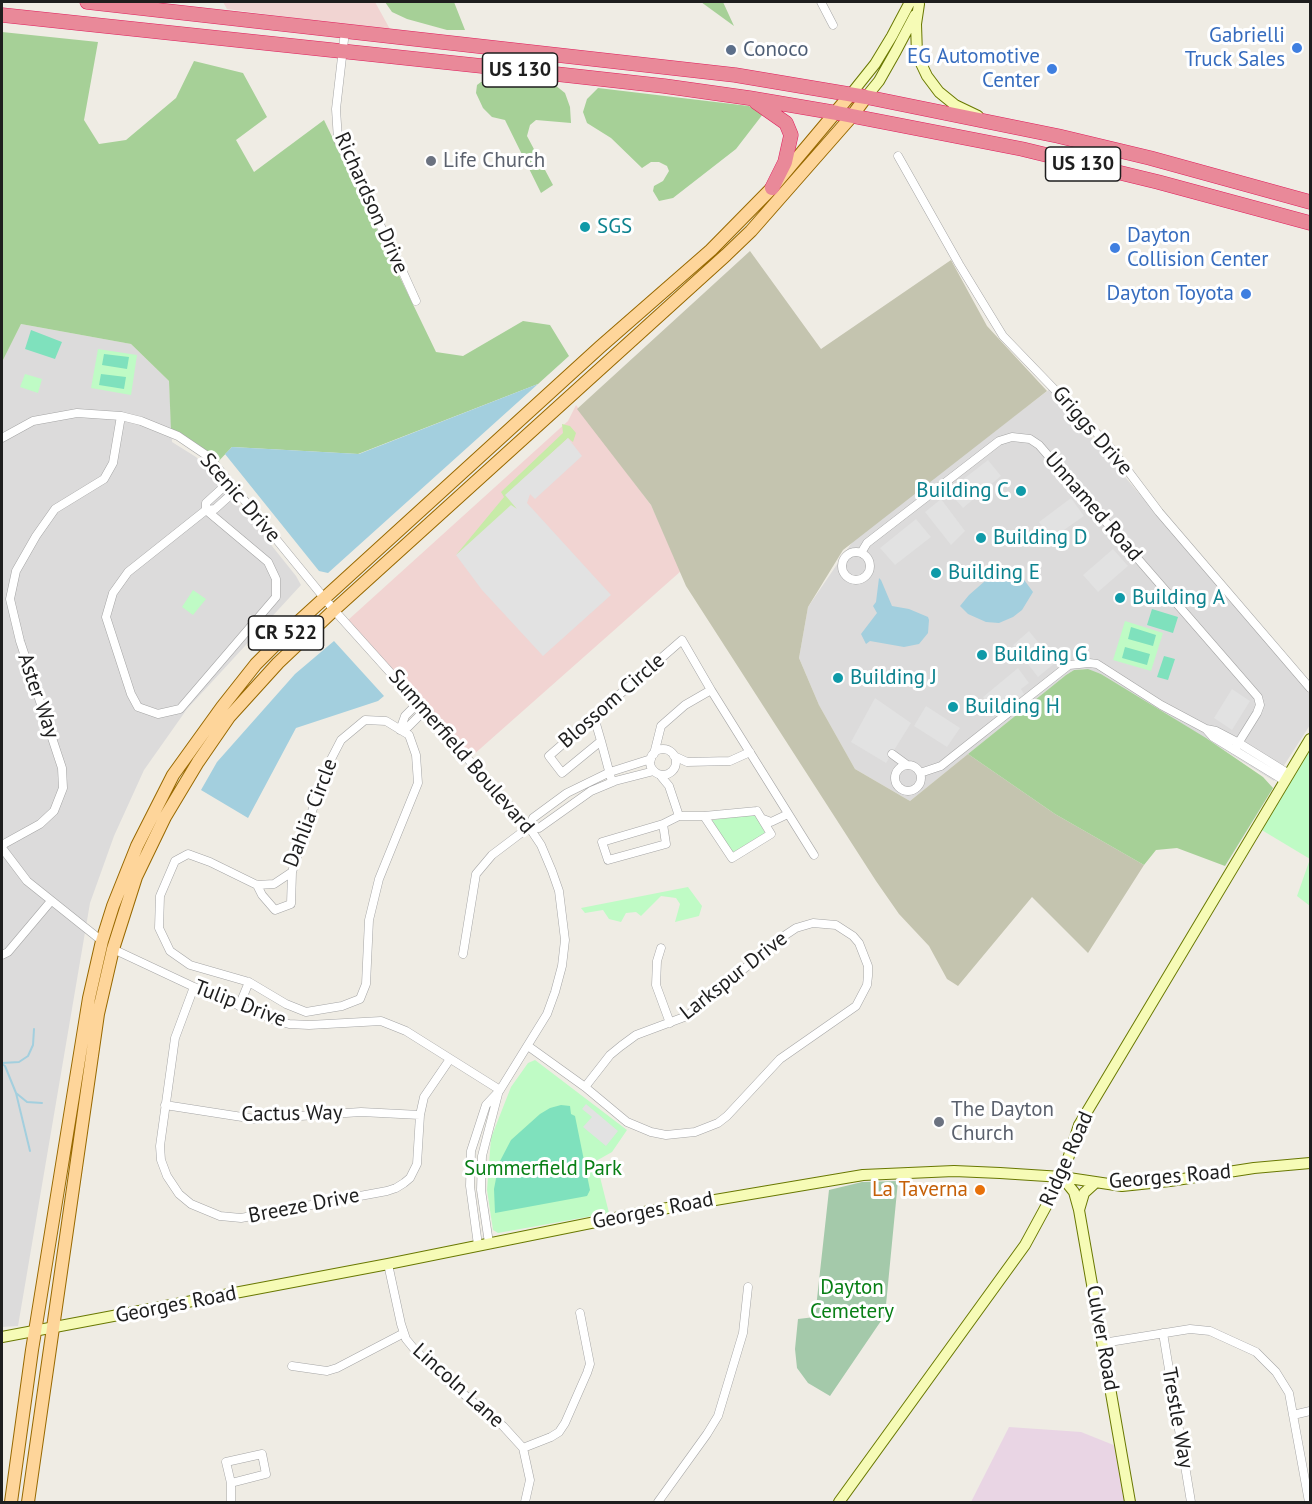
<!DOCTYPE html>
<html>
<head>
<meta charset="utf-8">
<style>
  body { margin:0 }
  #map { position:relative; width:1312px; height:1504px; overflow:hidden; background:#efece4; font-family:"PT Sans",sans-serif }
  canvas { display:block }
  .frame { position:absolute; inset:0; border:3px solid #1e1e1e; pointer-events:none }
</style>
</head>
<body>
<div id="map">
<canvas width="1312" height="1504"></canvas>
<div class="frame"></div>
</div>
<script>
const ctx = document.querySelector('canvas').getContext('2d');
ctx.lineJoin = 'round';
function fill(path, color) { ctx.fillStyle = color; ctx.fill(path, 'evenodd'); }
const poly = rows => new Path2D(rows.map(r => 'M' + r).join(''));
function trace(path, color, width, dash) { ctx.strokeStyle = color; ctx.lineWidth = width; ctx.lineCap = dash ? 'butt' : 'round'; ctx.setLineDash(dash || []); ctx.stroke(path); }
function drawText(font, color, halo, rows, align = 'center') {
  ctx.font = font + ' "PT Sans",sans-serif'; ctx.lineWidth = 6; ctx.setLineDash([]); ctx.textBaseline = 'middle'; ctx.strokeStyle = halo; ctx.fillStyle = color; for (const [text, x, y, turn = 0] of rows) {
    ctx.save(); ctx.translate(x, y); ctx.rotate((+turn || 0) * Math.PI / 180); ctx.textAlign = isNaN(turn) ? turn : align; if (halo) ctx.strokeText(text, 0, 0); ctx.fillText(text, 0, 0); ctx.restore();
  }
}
fill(poly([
  [21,324,131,344,169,381,172,442,196,457,216,476,296,576,301,585,187,709,144,770,114,836,90,903,18,1326,2,1327,2,362],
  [1050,389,1310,694,1310,725,1274,781,1101,674,1084,669,1074,670,1066,675,910,801,855,769,819,705,799,658,808,607,857,535]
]), '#dcdbdb');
fill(poly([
  [223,2,375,2,391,31,227,9],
  [576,405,651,505,681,571,472,756,399,681,347,621,568,421]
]), '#f1d4d2');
fill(poly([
  [1009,1427,1081,1432,1121,1448,1131,1502,971,1502]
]), '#e9d5e4');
fill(poly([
  [750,251,821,349,951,260,987,326,1047,391,843,550,808,607,799,658,819,705,855,769,910,801,968,754,1055,814,1144,865,1088,953,1032,897,958,986,947,979,929,946,899,914,876,881,686,586,651,505,577,409]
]), '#c4c4af');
fill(poly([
  [562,424,570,426,576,433,573,442,568,438,506,495,517,508,516,510,456,555,504,497,501,492,563,433]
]), '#c7eba8');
fill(poly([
  [385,2,454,2,465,30,447,30,407,19,392,12],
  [701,2,723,2,734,26],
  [2,32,98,42,84,120,99,144,126,140,176,98,194,61,243,73,267,117,236,140,254,172,324,120,436,352,463,356,523,321,550,325,569,356,538,384,358,454,232,447,216,464,171,431,169,381,131,344,21,324,2,362],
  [481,82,555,85,565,93,570,107,571,123,536,120,530,125,527,136,553,185,541,193,505,120,492,117,483,108,476,93,477,85],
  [598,88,749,106,763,114,736,149,673,198,659,201,653,191,654,186,663,181,669,171,667,166,659,162,651,162,642,168,611,138,587,123,583,112,587,99],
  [1088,669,1101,674,1206,738,1263,777,1273,788,1225,866,1177,848,1156,850,1144,865,1055,814,968,754,1066,675,1074,670]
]), '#a6d097');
fill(poly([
  [898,1181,885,1315,830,1396,808,1383,797,1368,795,1349,798,1319,815,1317,829,1190,862,1182]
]), '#a4c9aa');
fill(poly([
  [98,349,137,355,131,395,91,388],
  [25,374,42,379,38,393,20,387],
  [193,590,206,599,193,615,182,607],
  [1125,621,1163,633,1151,671,1113,660],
  [1310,746,1310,859,1260,829],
  [755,814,765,833,732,853,712,820],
  [1310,859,1310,906,1297,896],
  [688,887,702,906,699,916,675,922,680,904,676,898,661,896,641,916,636,912,626,913,621,922,609,919,603,910,585,913,581,908],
  [535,1060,627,1130,612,1152,596,1161,609,1213,498,1233,493,1230,487,1190,491,1138,511,1087,528,1063]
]), '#bffbc5');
fill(poly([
  [31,330,62,342,55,359,25,349],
  [104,354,129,357,127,369,102,365],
  [101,374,126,377,124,389,99,385],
  [1152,609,1178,617,1173,633,1147,625],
  [1131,627,1156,635,1153,646,1128,639],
  [1125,647,1150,654,1147,665,1122,658],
  [1164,656,1175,659,1168,680,1157,677],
  [561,1105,570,1106,571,1114,575,1116,590,1190,587,1196,495,1213,494,1189,499,1163,511,1140,540,1114,550,1108]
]), '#7fe1bd');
fill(poly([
  [568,438,582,456,535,499,530,494,527,503,611,595,543,656,482,590,456,555,511,505,517,509,505,495],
  [988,460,1001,476,963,508,948,491],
  [1071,498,1084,516,1051,539,1039,522],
  [941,499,965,531,951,545,925,512],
  [916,519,931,537,895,565,880,548],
  [1113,549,1128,566,1098,592,1083,575],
  [1029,631,1055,663,1038,677,1013,645],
  [1018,668,1029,683,1021,689,1024,694,996,715,983,697],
  [1232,689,1250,701,1232,730,1214,718],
  [875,698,911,723,886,763,851,742],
  [926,706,960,728,947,747,914,726],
  [586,1104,618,1131,606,1146,583,1127,592,1117,582,1109]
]), '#e2e2e2');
fill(poly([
  [538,384,328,573,319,571,225,454,232,447,359,454],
  [1009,570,1016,572,1022,577,1033,592,1022,610,1013,617,999,623,986,622,968,614,960,606,969,595,993,574],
  [879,578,881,580,892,606,909,609,928,617,929,620,928,633,919,644,904,647,870,641,866,644,861,634,877,613,873,606,876,602],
  [334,641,384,696,378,701,296,728,248,818,201,790,217,762,295,674]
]), '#a3cfde');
trace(poly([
  [2,1063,19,1062,28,1056,33,1045,34,1029],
  [2,1064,5,1066,16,1093,30,1151],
  [16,1093,27,1102,42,1103]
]), '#a3cfde', 2);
const street = poly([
  [821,2,833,25],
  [345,31,336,109,338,140,397,259,416,301],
  [898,156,959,264,1003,336,1110,447,1159,512,1310,688],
  [2,438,33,421,77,413,121,416,141,421,178,436,209,457,334,610,529,827,541,845,552,871,559,891,565,940,562,966,555,992,547,1014,500,1090,486,1105,471,1151,470,1186,478,1245],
  [206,510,268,562,276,579,276,597,180,709,158,714,138,707,131,694,106,617,113,593,128,572,206,510,206,503,229,482],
  [206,510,215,509,236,490],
  '842 566a14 14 0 1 1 28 0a14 14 0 1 1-28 0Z',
  [861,553,867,543,999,441,1012,437,1030,439,1039,445,1258,697,1260,705,1257,713,1234,750],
  [711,690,814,855],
  [418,703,405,716,400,730,408,727,425,710],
  [594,717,601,741],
  [1206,729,1213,737,1285,781],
  '650 762a13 13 0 1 1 26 0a13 13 0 1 1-26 0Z',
  [892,754,907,765],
  [674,756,687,762,730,761,750,752],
  '895 778a13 13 0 1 1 26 0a13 13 0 1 1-26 0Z',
  [920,773,941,766,951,758,1069,665,1089,663,1097,664,1161,705,1206,729,1216,731,1239,743,1289,774],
  [660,775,669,786,679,816,705,816],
  [612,782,601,741,562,773,549,756,682,640,711,690,685,705,661,726,654,754],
  [757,811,771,834,732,858,704,816,757,811],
  [763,819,771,822,788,814],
  [663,824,666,844,608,860,602,842,663,824,679,816],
  [529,827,533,818,567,793,610,772,651,759],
  [529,827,539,828,591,791,615,781,654,771],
  [2,845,40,824,54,811,63,788,62,768,20,641,10,599,16,571,36,536,55,509,104,479,113,463,121,416],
  [2,848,27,881,102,941],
  [257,885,262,895,275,910,291,904,292,872],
  [661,948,657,961,656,985,670,1023],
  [113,949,194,987,272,1019,289,1024,309,1025,381,1021,406,1031,500,1090],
  [463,954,476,874,492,855,529,827],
  [2,955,8,952,51,901],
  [194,987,175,1038,160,1146,161,1160,167,1176,179,1194,191,1204,220,1216,241,1218,387,1191,396,1188,404,1183,410,1178,417,1164,420,1115,424,1097,450,1059],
  [239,1006,249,982,190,965,170,951,159,928,160,896,175,861,188,854,210,862,257,885,274,884,292,872,326,769,341,740,365,720,386,721,409,735,416,755,418,783,379,879,369,920,366,984,360,999,342,1006,306,1012,286,1004,249,982],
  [528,1046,585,1087,627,1122,651,1132,666,1135,695,1132,718,1123,727,1116,780,1059,856,1006,867,985,868,976,868,966,859,943,853,936,836,925,813,923,796,928,781,938,687,1016,636,1035,621,1046,610,1055,585,1087],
  [165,1105,255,1119,361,1112,420,1115],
  [489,1243,481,1190,482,1156,498,1094],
  [388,1264,401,1324,406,1339,415,1350,445,1379,503,1426,523,1448,530,1480,525,1502],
  [1163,1333,1191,1502],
  [1103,1343,1190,1329,1210,1331,1256,1352,1276,1372,1289,1393,1309,1502],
  [292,1366,327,1371,337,1368,404,1333],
  [1293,1415,1310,1411],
  [523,1448,551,1437,559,1432,565,1423,587,1373,590,1364,580,1313],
  [231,1483,266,1474,262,1454,226,1462,231,1483,231,1502],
  [658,1502,707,1434,718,1416,743,1333,748,1287]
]);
const secondary = poly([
  [919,4,916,24,917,55,927,76,939,92,955,105,978,116],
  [851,94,875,64,892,36,910,2],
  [866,97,879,81,896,51,915,15],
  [1062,1177,1074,1192,1079,1210,1130,1502],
  [1079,1210,1084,1193,1095,1183],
  [2,1337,388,1264,650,1211,863,1175,954,1171,1000,1173,1062,1177,1122,1186,1170,1181,1254,1168,1310,1163],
  [839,1502,1025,1245,1062,1177,1079,1125,1310,739]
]);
const primary = poly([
  [11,1502,32,1350,89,998,102,941,113,906,137,846,173,775,222,707,256,664,296,624,600,347,711,250,772,188,851,94],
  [28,1502,98,1014,113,949,136,877,165,817,198,762,229,717,278,663,334,610,726,255,751,231,852,116,866,97]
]);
const highway = poly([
  [87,2,735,75,866,97,1058,136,1150,158,1310,202],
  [2,15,538,72,664,86,749,98,837,113,1022,149,1158,182,1310,223],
  [756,102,786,123,791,135,785,162,772,188]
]);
trace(street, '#a5a5a5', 9);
trace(secondary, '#697802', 12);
trace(primary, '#986900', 14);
trace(highway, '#df1f5d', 15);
trace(street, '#fff', 8);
trace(secondary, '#f6fbb6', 10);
trace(primary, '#fed59a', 12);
trace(highway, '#e98999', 14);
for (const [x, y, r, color] of [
  [1297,48,6,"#3f7fe0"],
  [731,50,6,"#5c6f8a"],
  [1052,69,6,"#3f7fe0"],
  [431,161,6,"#6b7280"],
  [585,227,6,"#0f9aa8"],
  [1115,248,6,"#3f7fe0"],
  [1246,294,6,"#3f7fe0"],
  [1021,491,6,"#0f9aa8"],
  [981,538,6,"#0f9aa8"],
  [936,573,6,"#0f9aa8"],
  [1120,598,6,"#0f9aa8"],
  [982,655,6,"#0f9aa8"],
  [838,678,6,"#0f9aa8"],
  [953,707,6,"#0f9aa8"],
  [939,1122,6,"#6b7280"],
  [980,1190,6,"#e8710a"]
]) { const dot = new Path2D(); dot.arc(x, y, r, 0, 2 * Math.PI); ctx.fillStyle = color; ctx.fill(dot); trace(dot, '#fff', 2); }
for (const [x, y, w] of [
  [520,70,75],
  [1083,164,75],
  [286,633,75]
]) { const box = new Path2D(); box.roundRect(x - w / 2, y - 17, w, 34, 4.5); ctx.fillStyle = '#fff'; ctx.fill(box); trace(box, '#1e1e1e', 1.5); }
drawText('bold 20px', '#1e1e1e', null, [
  ["US 130",520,70],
  ["US 130",1083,164],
  ["CR 522",286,633]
]);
drawText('21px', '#366cbe', '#fff', [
  ["Gabrielli",1285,36],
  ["Truck Sales",1285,60],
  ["EG Automotive",1040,57],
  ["Center",1040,81],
  ["Dayton",1127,236,"left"],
  ["Collision Center",1127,260,"left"],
  ["Dayton Toyota",1234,294]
], 'right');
drawText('21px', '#4e5e75', '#fff', [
  ["Conoco",743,50]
], 'left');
drawText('21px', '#5b616d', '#fff', [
  ["Life Church",443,161],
  ["The Dayton",951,1110],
  ["Church",951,1134]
], 'left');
drawText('21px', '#1e1e1e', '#fff', [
  ["Richardson Drive",371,203,66],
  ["Griggs Drive",1092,431,49],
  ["Scenic Drive",240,498,49],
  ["Unnamed Road",1093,507,49],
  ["Aster Way",38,696,71],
  ["Blossom Circle",612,701,-41],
  ["Summerfield Boulevard",461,752,49],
  ["Dahlia Circle",311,813,-69],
  ["Larkspur Drive",734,976,-38],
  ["Tulip Drive",240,1004,21],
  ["Cactus Way",292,1114,-1],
  ["Ridge Road",1067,1159,-66],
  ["Georges Road",1170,1177,-5],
  ["Breeze Drive",304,1206,-11],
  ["Georges Road",653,1211,-11],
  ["Georges Road",176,1305,-11],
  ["Culver Road",1102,1338,80],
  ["Lincoln Lane",458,1386,42],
  ["Trestle Way",1177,1418,80]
]);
drawText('21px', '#0d838f', '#fff', [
  ["SGS",597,227],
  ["Building C",1009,491,"right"],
  ["Building D",993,538],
  ["Building E",948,573],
  ["Building A",1132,598],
  ["Building G",994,655],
  ["Building J",850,678],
  ["Building H",965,707]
], 'left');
drawText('21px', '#087f15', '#fff', [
  ["Summerfield Park",543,1169],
  ["Dayton",852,1288],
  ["Cemetery",852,1312]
]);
drawText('21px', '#c56008', '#fff', [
  ["La Taverna",968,1190]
], 'right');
</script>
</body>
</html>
